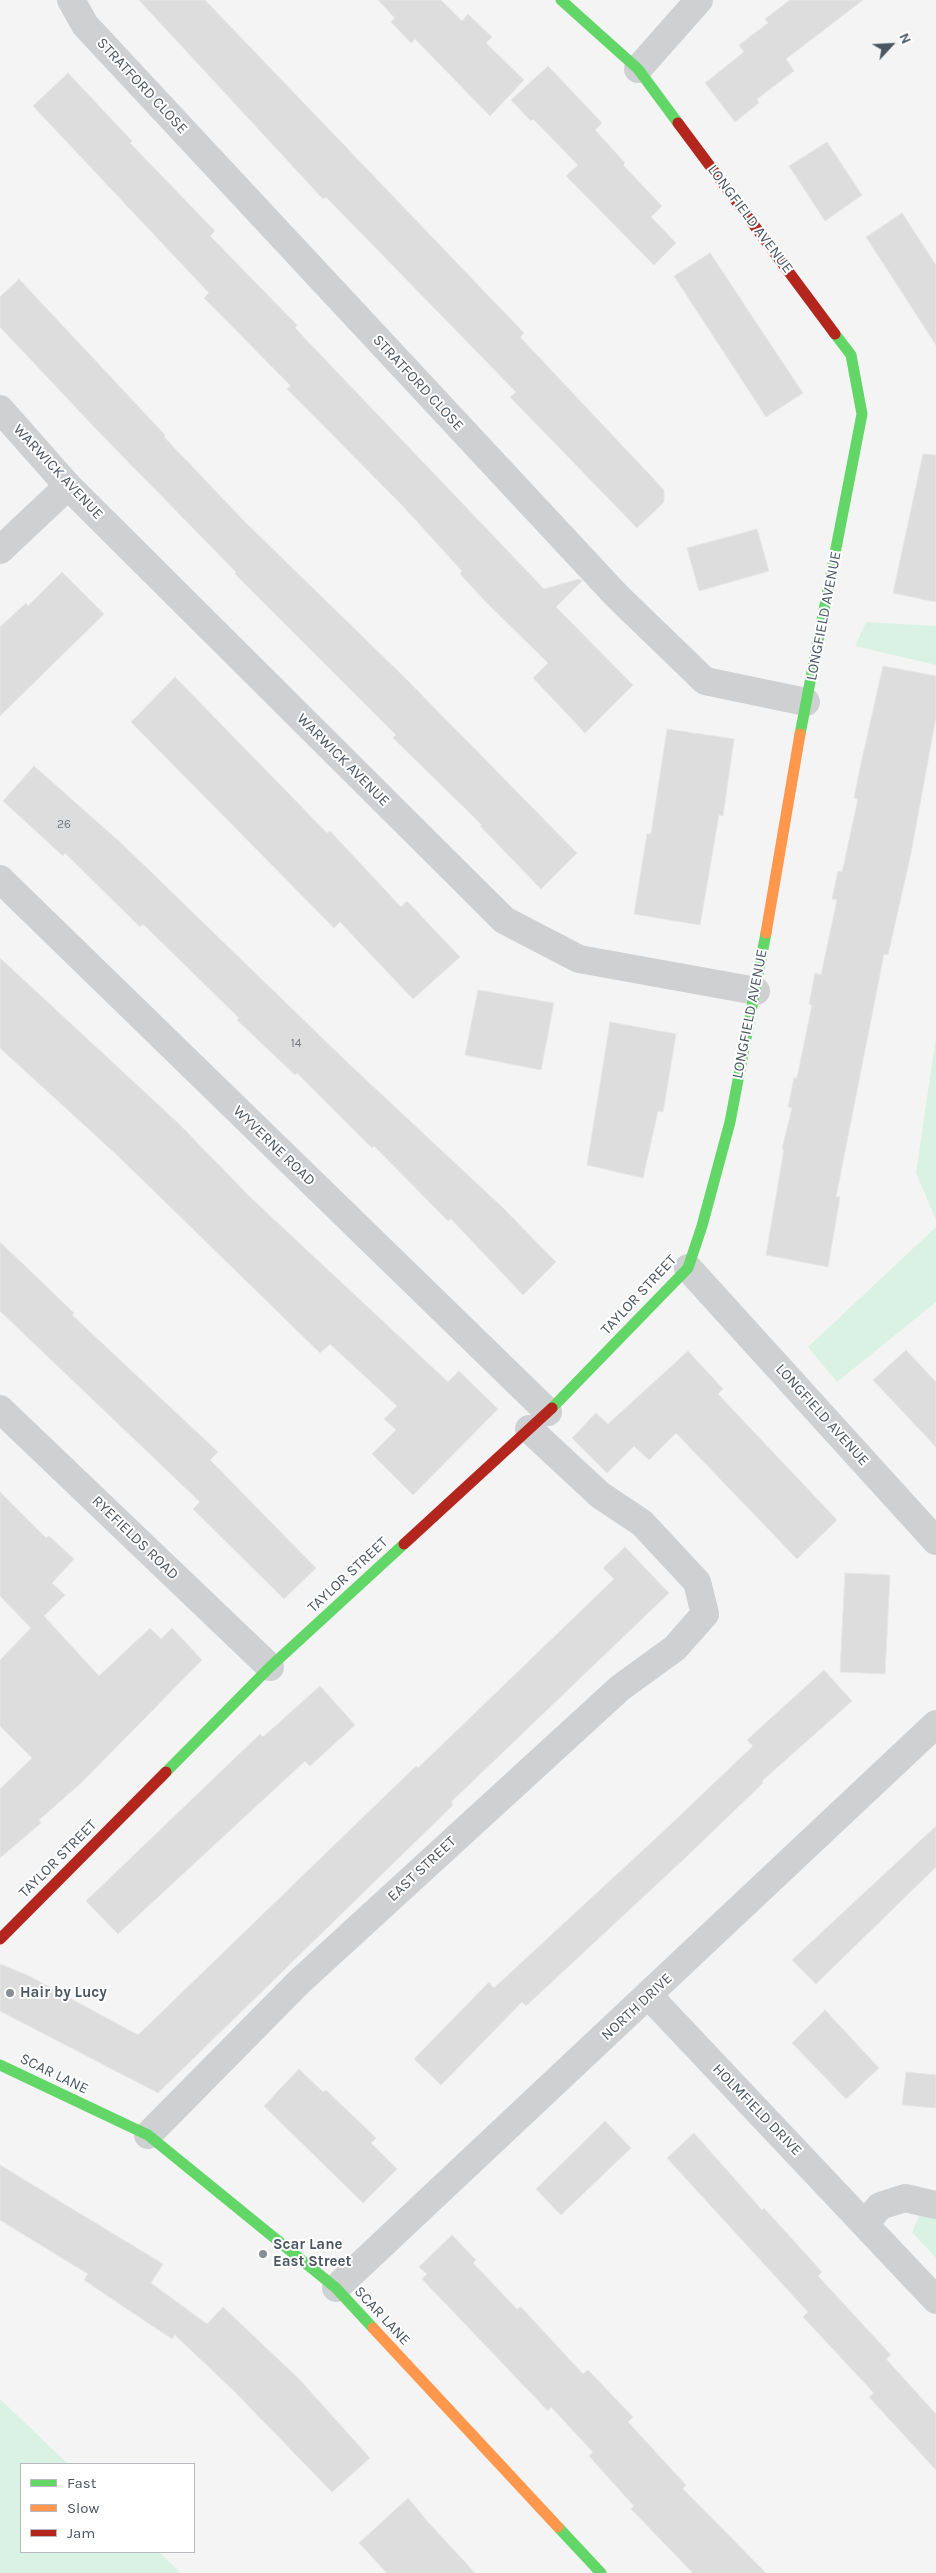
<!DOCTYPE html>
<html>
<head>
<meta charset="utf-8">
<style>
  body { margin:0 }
  #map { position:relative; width:936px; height:2573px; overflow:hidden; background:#f4f4f4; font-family:Karla,sans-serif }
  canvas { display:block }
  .legend { position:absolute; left:20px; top:2463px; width:175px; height:90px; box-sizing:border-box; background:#fff; border:1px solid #b7bbc0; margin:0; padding:6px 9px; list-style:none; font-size:15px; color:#4a5661 }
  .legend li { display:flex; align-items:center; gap:10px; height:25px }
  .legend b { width:25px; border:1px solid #b7bbc0 }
  .north { position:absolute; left:866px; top:20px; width:50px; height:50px; -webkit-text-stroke:4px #fff; paint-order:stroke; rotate:65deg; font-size:14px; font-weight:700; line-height:20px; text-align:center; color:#4a5661 }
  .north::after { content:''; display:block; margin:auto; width:18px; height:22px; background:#4a5661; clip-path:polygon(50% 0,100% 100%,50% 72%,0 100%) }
</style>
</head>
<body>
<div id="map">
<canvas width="936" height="2573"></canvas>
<ul class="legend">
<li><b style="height:6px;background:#63d668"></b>Fast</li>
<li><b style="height:6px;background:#ff974d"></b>Slow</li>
<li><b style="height:6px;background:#b3261e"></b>Jam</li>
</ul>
<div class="north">N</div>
</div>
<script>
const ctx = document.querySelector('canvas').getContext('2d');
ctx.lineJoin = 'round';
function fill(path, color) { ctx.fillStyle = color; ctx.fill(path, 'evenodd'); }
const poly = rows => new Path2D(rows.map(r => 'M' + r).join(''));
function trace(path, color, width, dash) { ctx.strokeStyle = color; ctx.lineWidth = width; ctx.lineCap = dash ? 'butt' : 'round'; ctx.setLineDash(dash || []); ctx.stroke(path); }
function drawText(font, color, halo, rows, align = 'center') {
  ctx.font = font + ' Karla,sans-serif'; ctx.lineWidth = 4; ctx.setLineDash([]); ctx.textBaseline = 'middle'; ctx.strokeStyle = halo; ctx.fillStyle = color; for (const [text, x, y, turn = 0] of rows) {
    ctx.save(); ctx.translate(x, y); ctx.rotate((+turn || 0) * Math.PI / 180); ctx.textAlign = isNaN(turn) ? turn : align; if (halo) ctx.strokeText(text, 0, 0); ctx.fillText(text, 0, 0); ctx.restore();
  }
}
fill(poly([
  [866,622,936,626,936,665,855,646],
  [936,1037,936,1220,916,1173],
  [936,1227,936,1302,837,1382,808,1347],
  [936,2214,936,2258,912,2232,919,2216],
  [0,2399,68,2464,21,2464,21,2552,159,2552,181,2573,0,2573]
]), '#d9f2e3');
const building = poly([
  [139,0,205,0,524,333,520,337,664,490,664,502,637,528,510,397,516,392,326,197,323,199,139,0],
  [378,0,441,0,462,21,468,14,492,37,486,43,524,80,490,116,415,39,411,43,391,22,395,18,378,0],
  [790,0,863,0,786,59,794,71,757,99,759,103,735,122,705,83,744,52,739,45,768,23,765,19,790,0],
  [548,66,602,123,595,130,625,163,623,165,662,206,651,217,676,243,654,265,566,176,578,165,533,119,531,121,511,100,548,66],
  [68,73,132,141,130,143,215,231,210,236,297,325,295,328,544,589,579,579,582,581,556,607,633,685,585,733,533,678,548,663,485,601,460,574,462,571,401,504,287,389,291,386,204,298,209,293,33,106,68,73],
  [827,142,862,195,825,221,789,166,827,142],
  [902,213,936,265,936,345,866,237,902,213],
  [710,253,803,393,766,417,674,276,710,253],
  [19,279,165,435,164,437,244,521,403,676,577,853,541,889,480,826,482,825,393,738,396,735,235,574,236,572,97,430,0,327,0,297,19,279],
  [923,454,936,455,936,602,893,593,923,454],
  [757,529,769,571,699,591,687,548,757,529],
  [62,572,104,614,0,716,0,627,26,603,28,606,62,572],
  [883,666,936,676,936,717,911,853,888,955,884,954,836,1197,840,1197,828,1267,766,1255,784,1149,782,1149,792,1108,788,1107,794,1078,797,1078,812,1005,809,1004,815,973,821,975,837,900,832,899,838,871,842,872,858,799,854,798,860,768,883,666],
  [175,677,327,833,330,831,401,907,407,901,460,957,413,999,340,922,334,928,131,722,175,677],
  [667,729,734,739,723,816,719,815,700,925,634,914,647,834,651,834,667,729],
  [34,766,121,843,348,1063,502,1207,556,1262,523,1295,451,1219,448,1221,374,1146,372,1148,297,1073,295,1075,237,1020,239,1018,143,924,140,927,65,853,63,856,3,801,34,766],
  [0,958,178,1123,251,1198,448,1382,459,1371,498,1409,413,1495,372,1454,396,1430,384,1419,397,1406,330,1344,320,1353,117,1155,0,1048,0,958],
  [478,990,554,1003,541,1070,465,1055,478,990],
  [610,1022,676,1034,663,1112,658,1111,643,1178,587,1165,610,1022],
  [0,1242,74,1313,72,1315,218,1452,210,1460,316,1568,284,1599,193,1509,200,1502,0,1311,0,1242],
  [906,1350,936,1382,936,1447,873,1380,906,1350],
  [688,1351,723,1389,718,1394,837,1520,797,1559,676,1433,649,1460,634,1446,607,1473,572,1438,596,1413,608,1424,688,1351],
  [0,1492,46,1538,49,1536,74,1559,52,1583,65,1595,44,1616,99,1676,150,1628,161,1639,172,1628,202,1660,81,1783,39,1820,41,1823,0,1858,0,1789,32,1758,0,1726,0,1660,31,1628,0,1596,0,1492],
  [625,1547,669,1593,451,1802,453,1805,158,2093,0,2011,0,1964,29,1976,138,2035,416,1766,418,1768,614,1579,603,1568,625,1547],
  [845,1573,890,1575,885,1674,840,1672,845,1573],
  [824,1670,852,1701,762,1781,763,1783,684,1859,526,2006,522,2002,441,2085,414,2059,489,1982,494,1988,668,1827,753,1746,747,1740,824,1670],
  [320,1686,355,1725,310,1766,305,1761,118,1934,86,1901,260,1734,263,1737,320,1686],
  [936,1826,936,1867,816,1984,792,1960,936,1826],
  [825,2010,879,2068,846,2099,792,2043,825,2010],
  [299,2069,323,2092,326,2090,376,2138,371,2143,397,2169,363,2203,264,2106,299,2069],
  [906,2072,936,2075,936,2108,902,2105,906,2072],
  [605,2121,631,2148,561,2215,536,2189,605,2121],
  [694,2133,762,2210,764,2208,822,2272,818,2276,891,2355,886,2359,936,2414,936,2470,869,2397,874,2393,803,2317,808,2312,667,2158,694,2133],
  [0,2165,163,2264,151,2283,207,2324,223,2307,300,2380,370,2458,332,2492,235,2392,175,2335,172,2339,84,2280,88,2274,0,2220,0,2165],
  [452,2235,476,2260,473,2263,517,2309,521,2307,583,2374,588,2370,633,2417,628,2422,686,2485,683,2489,766,2573,693,2573,631,2509,634,2506,589,2456,593,2452,551,2407,548,2411,422,2279,427,2274,419,2267,452,2235],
  [408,2498,428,2522,475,2573,387,2573,359,2543,408,2498]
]);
fill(building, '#ddddde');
trace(building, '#e5e6e7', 1);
trace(poly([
  [71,0,85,25,617,596,705,681,806,702],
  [638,69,699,0],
  [0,409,68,486,504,920,579,959,756,991],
  [0,550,68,486],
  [0,879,548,1412],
  [688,1268,936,1541],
  [0,1409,270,1667],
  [649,1996,936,2300],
  [148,2135,299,1982,620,1688,675,1648,705,1614,697,1582,642,1523,600,1495,529,1429],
  [865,2224,880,2206,905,2198,936,2205],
  [336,2288,936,1724]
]), '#ced0d2', 28);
trace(poly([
  [561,0,638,69,678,123],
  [800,734,862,414,851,355,835,334],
  [552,1408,688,1268,702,1226,730,1122,766,933],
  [166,1772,270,1667,404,1544],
  [0,2065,148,2135,336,2288,373,2328],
  [558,2527,601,2573]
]), '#63d668', 11);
trace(poly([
  [766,933,800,734],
  [373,2328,558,2527]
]), '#ff974d', 11);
trace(poly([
  [678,123,835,334],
  [404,1544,552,1408],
  [0,1939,166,1772]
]), '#b3261e', 11);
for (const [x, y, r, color] of [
  [10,1993,5,"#868d94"],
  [263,2254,5,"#868d94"]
]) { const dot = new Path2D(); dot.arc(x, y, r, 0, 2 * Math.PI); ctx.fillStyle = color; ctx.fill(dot); trace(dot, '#fff', 2); }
drawText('12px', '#707881', null, [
  ["26",64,825],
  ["14",296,1044]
]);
drawText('15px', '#4a5661', '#fff', [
  ["STRATFORD CLOSE",142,86,47],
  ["LONGFIELD AVENUE",750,219,53],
  ["STRATFORD CLOSE",418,383,47],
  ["WARWICK AVENUE",58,472,47],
  ["LONGFIELD AVENUE",824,616,-79],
  ["WARWICK AVENUE",343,760,45],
  ["LONGFIELD AVENUE",750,1014,-79],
  ["WYVERNE ROAD",274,1146,44],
  ["TAYLOR STREET",639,1295,-47],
  ["LONGFIELD AVENUE",822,1415,48],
  ["RYEFIELDS ROAD",135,1538,44],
  ["TAYLOR STREET",348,1575,-43],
  ["TAYLOR STREET",58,1859,-45],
  ["EAST STREET",422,1869,-43],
  ["NORTH DRIVE",637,2007,-43],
  ["SCAR LANE",54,2074,26],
  ["HOLMFIELD DRIVE",757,2110,46],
  ["SCAR LANE",382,2316,47]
]);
drawText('bold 15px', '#4a5661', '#fff', [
  ["Hair by Lucy",20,1993],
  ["Scar Lane",273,2245],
  ["East Street",273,2262]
], 'left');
</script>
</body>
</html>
